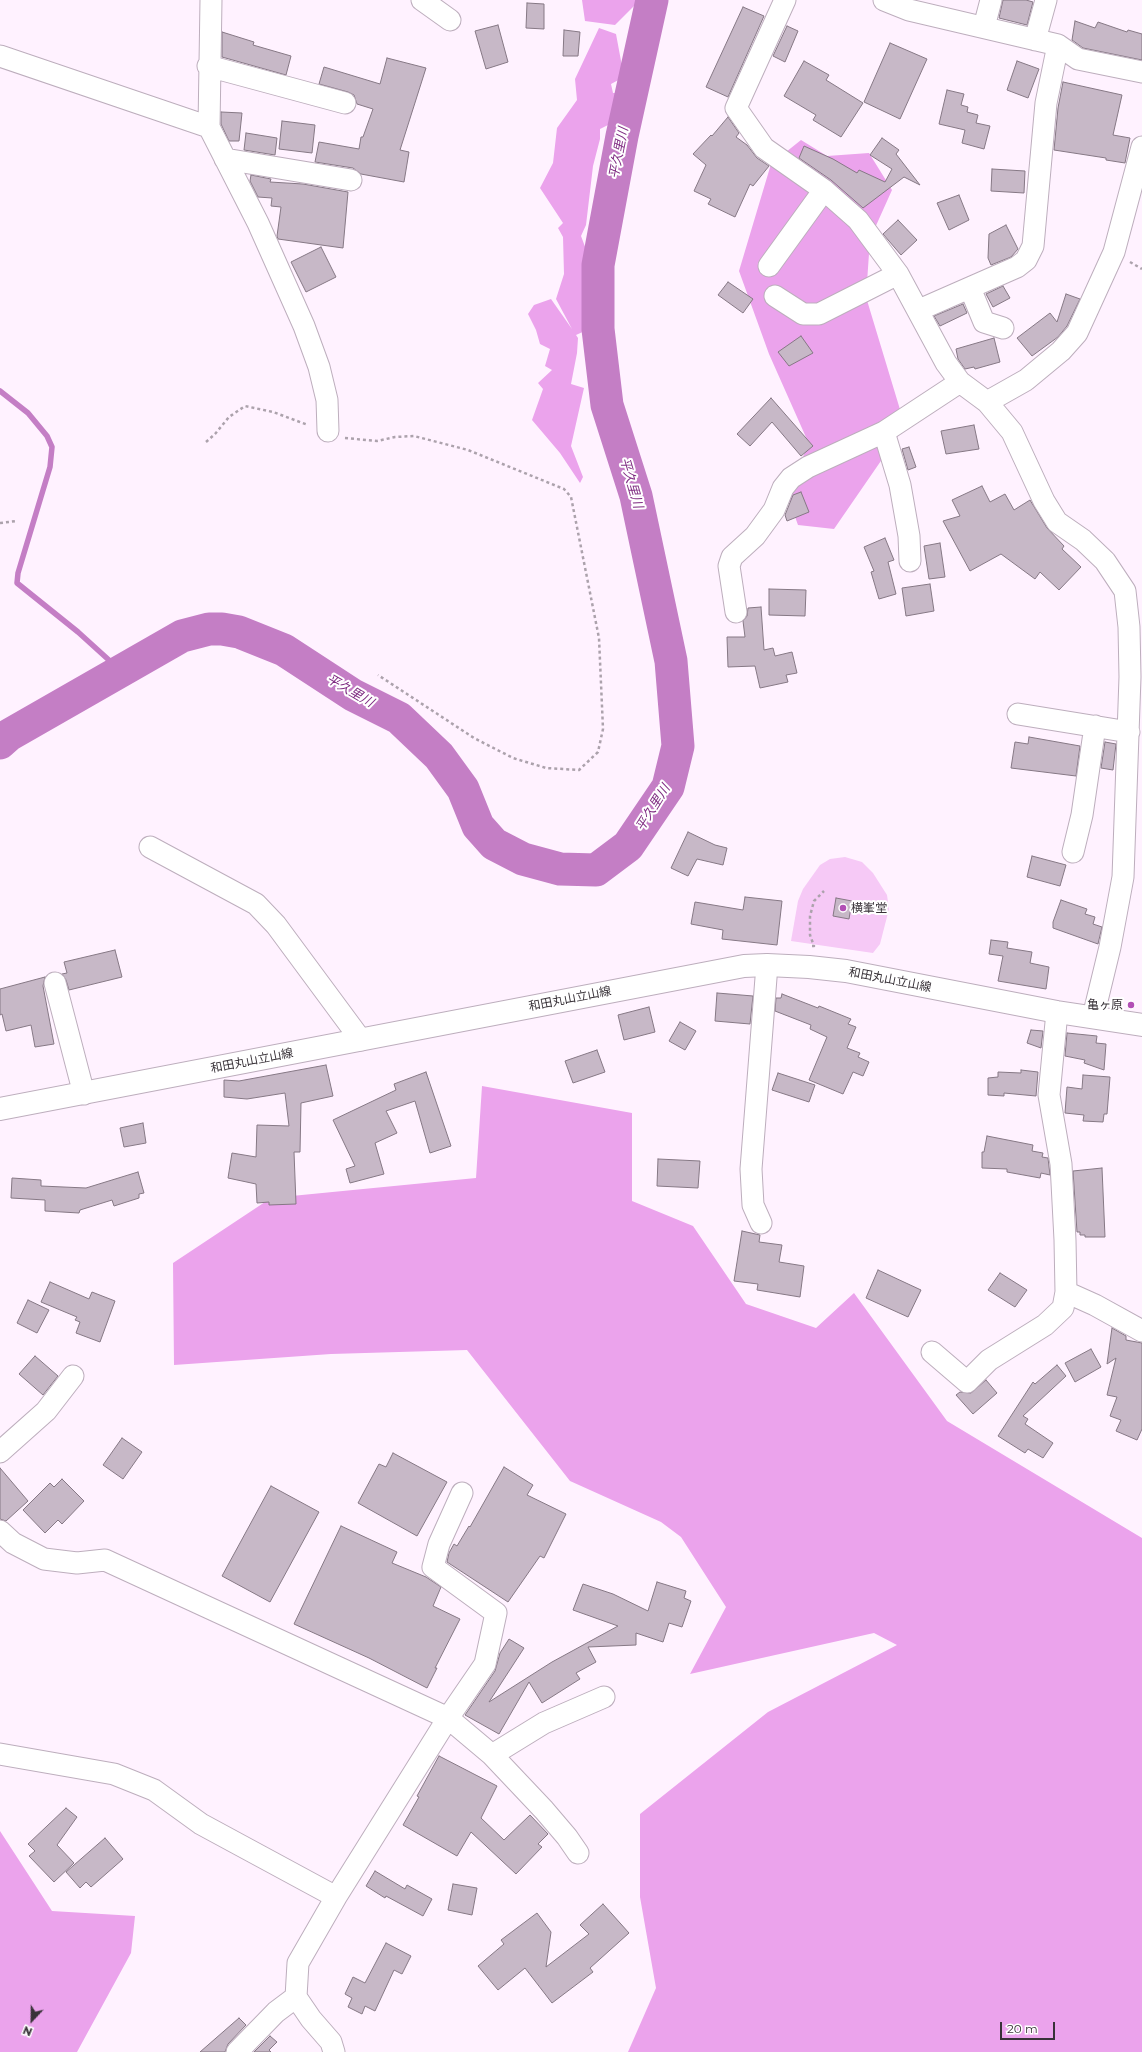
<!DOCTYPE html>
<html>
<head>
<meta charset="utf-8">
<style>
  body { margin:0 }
  #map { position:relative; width:1142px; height:2052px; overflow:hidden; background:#fff2ff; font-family:Montserrat,sans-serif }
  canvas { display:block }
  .north { position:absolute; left:12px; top:2000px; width:40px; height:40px; -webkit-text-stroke:3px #fff; paint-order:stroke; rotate:202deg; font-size:11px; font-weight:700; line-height:16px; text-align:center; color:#383238 }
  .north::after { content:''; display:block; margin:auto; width:14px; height:18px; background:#383238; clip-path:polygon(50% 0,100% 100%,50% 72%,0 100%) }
  .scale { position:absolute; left:1000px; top:2022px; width:55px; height:18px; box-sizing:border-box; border:2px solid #383238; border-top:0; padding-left:5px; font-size:12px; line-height:14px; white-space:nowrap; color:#383238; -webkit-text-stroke:3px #fff; paint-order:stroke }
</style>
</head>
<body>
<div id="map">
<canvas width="1142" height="2052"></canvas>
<div class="north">N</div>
<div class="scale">20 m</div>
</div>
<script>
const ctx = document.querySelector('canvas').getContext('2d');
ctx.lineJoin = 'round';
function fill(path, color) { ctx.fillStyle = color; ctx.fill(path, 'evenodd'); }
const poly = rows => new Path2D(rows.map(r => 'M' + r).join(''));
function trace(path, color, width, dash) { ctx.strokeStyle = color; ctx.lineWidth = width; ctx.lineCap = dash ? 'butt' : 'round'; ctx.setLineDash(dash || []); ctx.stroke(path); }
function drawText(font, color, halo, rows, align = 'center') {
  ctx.font = font + ' Montserrat,"Noto Sans JP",sans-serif'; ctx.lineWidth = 4; ctx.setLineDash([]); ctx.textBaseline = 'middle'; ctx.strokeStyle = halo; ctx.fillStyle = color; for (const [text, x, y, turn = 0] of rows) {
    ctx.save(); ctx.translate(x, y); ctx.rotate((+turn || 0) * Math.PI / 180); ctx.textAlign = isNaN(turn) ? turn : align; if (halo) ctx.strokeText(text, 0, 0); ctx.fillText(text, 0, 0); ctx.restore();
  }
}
fill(poly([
  [845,857,862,862,873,873,887,895,889,909,880,944,873,953,791,941,798,901,803,889,820,865,830,859]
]), '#f6c9f6');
fill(poly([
  [582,0,640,0,615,25,585,21],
  [599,28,616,34,624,77,611,84,613,93,619,93,614,122,600,129,600,139,593,166,586,225,581,236,593,268,593,311,588,318,587,330,576,335,578,338,577,353,571,384,584,388,571,446,583,477,580,483,560,453,532,420,543,389,538,383,552,370,545,366,550,349,540,344,536,330,528,314,534,305,551,299,572,329,556,299,564,274,563,237,558,228,563,223,540,188,553,163,557,128,577,100,575,79],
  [801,140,827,156,869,153,892,190,870,239,866,297,905,426,834,529,798,525,786,492,809,444,769,354,739,271,771,164],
  [482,1086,632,1113,632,1201,693,1226,746,1304,816,1328,854,1293,947,1421,1142,1538,1142,2052,628,2052,656,1988,640,1897,640,1814,768,1712,897,1645,874,1633,690,1674,726,1607,681,1537,661,1522,570,1481,467,1350,331,1354,174,1365,173,1263,271,1198,476,1178],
  [0,1831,52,1911,135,1916,131,1953,77,2052,0,2052]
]), '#eba3ec');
trace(poly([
  [0,391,28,413,47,436,52,447,50,467,18,573,17,583,78,632,121,671]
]), '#c47ec5', 5.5);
trace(poly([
  [0,743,9,735,182,636,209,629,222,629,239,632,284,650,353,695,399,718,439,756,463,789,478,826,494,844,523,859,560,869,596,870,628,846,668,787,678,746,671,661,636,496,607,405,598,329,598,265,622,136,652,0]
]), '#c47ec5', 33);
const building = poly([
  [1003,0,1026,0,1033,2,1027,25,999,18,1003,0],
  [527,3,544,4,544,29,526,28,527,3],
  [743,7,764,16,728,97,706,87,743,7],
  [1075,21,1095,28,1098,22,1127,32,1128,30,1142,34,1142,60,1083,48,1072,40,1075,21],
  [498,25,508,62,486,69,475,31,498,25],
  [787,26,798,31,785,62,773,56,787,26],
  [564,30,580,32,578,56,563,56,564,30],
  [222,32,254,42,253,45,291,56,286,75,222,57,222,32],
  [890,43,927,59,900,119,864,102,890,43],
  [387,58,426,68,400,150,409,152,404,182,361,174,353,168,315,162,319,142,359,149,361,137,363,137,373,109,357,104,354,95,348,92,319,84,324,67,380,84,387,58],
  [804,61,829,75,826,80,863,103,841,137,813,120,816,115,784,96,804,61],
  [1017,61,1039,69,1028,98,1007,90,1017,61],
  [1063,82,1122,95,1113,135,1130,138,1125,163,1106,160,1106,158,1054,150,1058,108,1063,82],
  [947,90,964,94,961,105,968,107,967,112,978,115,976,123,990,126,984,149,962,143,965,130,939,124,947,90],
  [221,112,242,113,239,141,229,141,221,124,221,112],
  [728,117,739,133,736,137,747,145,757,158,769,166,753,186,750,184,735,217,708,204,711,199,694,191,706,165,693,154,711,135,712,136,728,117],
  [282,121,315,125,312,153,279,149,282,121],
  [246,133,277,138,275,155,244,150,246,133],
  [882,138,899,150,896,154,920,185,904,177,863,208,831,180,799,158,804,146,833,159,857,173,859,170,885,182,892,169,870,155,882,138],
  [992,169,1025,171,1024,193,991,191,992,169],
  [251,175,271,179,270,182,303,184,348,192,343,248,278,239,277,236,281,207,271,206,272,198,258,197,250,181,251,175],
  [959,195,969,220,949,230,937,203,959,195],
  [898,220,917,240,901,255,883,234,898,220],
  [1006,225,1018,249,1011,257,991,265,988,258,989,234,1006,225],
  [321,247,336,277,306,292,291,262,321,247],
  [728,282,753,299,743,313,718,295,728,282],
  [1003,286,1010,298,993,307,986,294,1003,286],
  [1066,294,1080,299,1067,326,1058,337,1032,356,1017,338,1050,313,1057,322,1066,294],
  [963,304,967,313,940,326,934,316,963,304],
  [801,336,813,353,789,366,778,352,801,336],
  [994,338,1000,362,975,369,974,367,965,369,958,359,956,349,994,338],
  [771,398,813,446,801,456,772,422,750,446,737,434,771,398],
  [974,425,979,449,946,454,941,431,974,425],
  [909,447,916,467,908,470,902,449,909,447],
  [982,486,990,502,1005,494,1014,510,1030,500,1047,528,1064,546,1062,549,1081,567,1059,590,1040,572,1035,579,1001,554,970,571,943,521,960,516,952,500,982,486],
  [801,492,809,512,787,521,785,515,793,495,801,492],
  [885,538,894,560,888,562,896,594,879,599,871,572,874,571,864,547,885,538],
  [940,543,945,577,929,579,924,546,940,543],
  [930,584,934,611,906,616,902,588,930,584],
  [769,589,806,590,805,616,769,615,769,589],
  [761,607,764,650,773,648,775,656,792,652,797,673,786,675,788,682,760,688,755,666,728,667,727,637,745,637,743,621,747,616,748,608,761,607],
  [1029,737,1080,746,1076,776,1011,768,1015,742,1028,744,1029,737],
  [1105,742,1116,744,1113,770,1101,768,1105,742],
  [688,832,715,845,727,848,723,865,697,859,688,876,671,868,688,832],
  [1032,856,1066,865,1060,886,1027,877,1032,856],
  [745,897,782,901,777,945,722,939,723,930,691,924,695,902,743,910,745,897],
  [836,898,852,901,849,919,833,916,836,898],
  [1061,900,1087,909,1085,914,1095,917,1093,924,1102,927,1098,944,1053,928,1053,922,1061,900],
  [991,940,1008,942,1007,948,1032,952,1030,963,1049,967,1046,989,998,981,1003,956,989,954,991,940],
  [115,950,122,977,69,990,66,980,62,974,67,973,64,962,115,950],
  [45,977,43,986,54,1044,35,1047,31,1025,6,1031,2,1014,0,1015,0,989,45,977],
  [717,993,753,996,750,1024,715,1021,717,993],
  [782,994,818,1008,819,1006,851,1019,848,1024,856,1027,847,1048,860,1053,858,1057,869,1062,863,1076,853,1072,843,1094,809,1080,827,1037,810,1029,811,1025,775,1011,776,998,781,998,782,994],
  [649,1007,655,1032,624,1040,618,1015,649,1007],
  [680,1022,696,1031,685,1050,669,1041,680,1022],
  [1031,1030,1043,1031,1041,1048,1027,1043,1031,1030],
  [1067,1033,1097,1036,1096,1043,1106,1044,1104,1070,1084,1063,1085,1060,1065,1056,1067,1033],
  [597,1050,605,1072,573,1083,565,1061,597,1050],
  [326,1065,333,1096,301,1103,300,1152,294,1152,296,1204,269,1205,269,1202,257,1203,256,1184,228,1178,232,1153,256,1157,257,1125,289,1126,285,1093,247,1099,224,1097,224,1080,239,1081,326,1065],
  [1021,1070,1038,1072,1036,1096,1004,1093,1004,1096,988,1095,988,1078,998,1077,998,1072,1021,1073,1021,1070],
  [426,1072,451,1146,430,1153,415,1101,386,1111,397,1133,375,1143,384,1174,350,1183,346,1169,355,1166,333,1120,396,1090,394,1084,426,1072],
  [778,1073,815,1085,809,1102,772,1090,778,1073],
  [1083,1075,1110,1077,1107,1114,1104,1114,1103,1122,1083,1121,1084,1115,1065,1113,1067,1087,1082,1089,1083,1075],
  [143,1123,146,1143,124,1147,120,1128,143,1123],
  [987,1136,1033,1145,1032,1151,1043,1153,1042,1157,1048,1158,1050,1175,1041,1173,1040,1178,1007,1172,1007,1169,982,1168,982,1152,984,1152,987,1136],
  [658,1159,700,1161,698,1188,657,1186,658,1159],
  [1102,1168,1105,1237,1085,1237,1085,1235,1080,1235,1080,1232,1077,1232,1073,1171,1102,1168],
  [138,1172,144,1193,139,1194,139,1198,114,1206,112,1200,80,1210,79,1213,45,1211,45,1200,11,1198,12,1178,41,1180,41,1186,86,1188,138,1172],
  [742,1231,760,1235,759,1242,782,1245,779,1262,804,1266,800,1297,757,1290,758,1284,734,1281,742,1231],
  [878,1270,921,1290,908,1317,866,1298,878,1270],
  [1000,1273,1027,1290,1015,1307,988,1290,1000,1273],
  [50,1282,89,1299,92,1292,115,1301,100,1342,76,1333,80,1322,75,1320,77,1317,41,1302,50,1282],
  [28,1300,49,1310,37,1333,17,1323,28,1300],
  [1112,1328,1126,1336,1126,1340,1142,1343,1142,1429,1137,1440,1116,1431,1121,1420,1110,1416,1117,1397,1107,1395,1116,1358,1107,1364,1112,1328],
  [1091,1349,1101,1367,1075,1382,1065,1363,1091,1349],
  [35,1356,58,1376,43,1395,19,1374,35,1356],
  [1057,1365,1066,1376,1023,1416,1028,1419,1025,1424,1053,1443,1043,1458,1028,1449,1025,1453,998,1436,1033,1382,1035,1384,1057,1365],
  [986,1380,997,1393,973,1414,956,1395,960,1392,971,1393,986,1380],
  [122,1438,142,1452,123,1479,103,1465,122,1438],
  [393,1453,447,1482,417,1536,358,1503,379,1464,386,1467,393,1453],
  [504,1467,533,1485,527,1495,566,1514,544,1558,540,1556,508,1602,447,1562,449,1553,454,1544,457,1546,469,1526,470,1527,504,1467],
  [0,1468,28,1501,6,1521,0,1519,0,1468],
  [62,1479,84,1501,62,1524,58,1520,45,1533,23,1510,50,1483,54,1487,62,1479],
  [271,1486,319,1512,270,1602,222,1576,271,1486],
  [341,1526,397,1552,392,1563,426,1577,441,1587,433,1606,460,1619,435,1668,437,1668,427,1688,369,1658,294,1624,341,1526],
  [657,1582,686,1591,684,1598,691,1601,682,1627,669,1623,663,1642,636,1633,636,1645,588,1647,596,1662,576,1673,580,1679,542,1703,529,1682,499,1734,465,1715,495,1671,500,1653,509,1639,524,1648,489,1702,552,1662,618,1626,573,1610,583,1584,613,1594,648,1611,657,1582],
  [439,1756,497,1786,481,1818,504,1840,530,1815,548,1834,538,1844,542,1847,516,1874,471,1832,457,1856,403,1825,419,1797,417,1796,439,1756],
  [66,1808,77,1817,57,1845,74,1863,54,1882,29,1856,35,1851,28,1844,66,1808],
  [105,1838,123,1859,91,1887,86,1882,80,1888,66,1872,105,1838],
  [375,1871,405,1889,407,1885,432,1899,423,1916,386,1896,385,1898,366,1886,375,1871],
  [453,1884,477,1888,472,1915,448,1910,453,1884],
  [603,1904,629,1933,590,1968,593,1972,552,2003,525,1968,498,1990,478,1966,504,1944,501,1940,537,1913,551,1932,546,1967,589,1934,580,1925,603,1904],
  [386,1943,411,1956,402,1974,394,1970,375,2011,365,2006,362,2014,348,2007,352,1998,345,1994,353,1977,365,1983,386,1943],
  [239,2018,246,2025,228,2044,225,2052,200,2052,239,2018],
  [270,2036,277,2042,269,2050,271,2052,254,2052,270,2036]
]);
fill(building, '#c7b8c7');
trace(building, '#867885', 1);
const minor = poly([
  [211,0,209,127,258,223,304,326,319,367,327,400,328,431],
  [422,0,450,20],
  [785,0,736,108,764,148,824,190,858,220,898,274,946,363,960,382,987,402,1012,432,1044,501,1057,522,1083,540,1105,561,1125,591,1129,627,1130,677,1123,877,1110,947,1093,1017],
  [884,0,909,10,1058,45,1078,59,1142,72],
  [984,27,991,0],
  [1035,40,1046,0],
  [0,56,209,127],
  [208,66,345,103],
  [225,159,351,180],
  [769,266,824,190],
  [970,288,984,322,1003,328],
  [775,296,803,314,819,314,898,274],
  [919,310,1017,267,1026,260,1033,246,1046,103,1058,45],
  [987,402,1026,380,1061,351,1077,333,1114,252,1142,147],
  [884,432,900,485,909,536,910,561],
  [736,612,729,566,732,557,755,536,774,510,783,488,791,478,808,467,884,432,960,382],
  [1018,714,1129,732],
  [150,847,256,904,276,925,361,1040],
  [1073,852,1082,815,1095,726],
  [55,983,84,1094],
  [761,1223,753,1205,751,1169,767,965],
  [1066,1292,1095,1305,1142,1331],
  [932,1352,967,1382,989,1360,1045,1325,1063,1308,1066,1292,1065,1240,1061,1164,1049,1095,1057,1012],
  [0,1452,46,1411,73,1376],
  [0,1531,13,1543,44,1559,77,1563,105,1560,448,1718,492,1755,544,1810,567,1837,578,1853],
  [0,1754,114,1774,154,1790,201,1824,336,1897],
  [492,1755,544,1723,604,1697],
  [237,2052,276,2012,296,1997],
  [334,2052,331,2042,311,2019,296,1997,298,1963,336,1897,448,1718,485,1664,496,1613,433,1567,439,1544,462,1493]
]);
const major = poly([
  [0,1109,744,966,767,965,809,967,846,971,1057,1012,1142,1025]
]);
trace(minor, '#bdaebd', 23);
trace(major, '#bdaebd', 24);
trace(poly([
  [1130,262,1142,269],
  [345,438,377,441,395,437,414,436,468,450,564,489,571,497,599,638,603,729,598,752,579,770,546,768,513,758,474,738,378,675],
  [206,442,215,434,229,417,245,406,273,412,308,425],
  [0,523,17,521],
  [812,946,814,946,810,935,810,916,814,901,824,891]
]), '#aca2ac', 2.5, [3, 3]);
trace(minor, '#fff', 21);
trace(major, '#fff', 22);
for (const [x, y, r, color] of [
  [843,908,4,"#b24fb5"],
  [1131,1005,4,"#b24fb5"]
]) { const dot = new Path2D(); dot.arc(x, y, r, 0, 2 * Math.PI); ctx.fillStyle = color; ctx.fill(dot); trace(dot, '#fff', 1.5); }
drawText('12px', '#383238', '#fff', [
  ["横峯堂",851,908],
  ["亀ヶ原",1123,1005,"right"]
], 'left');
drawText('12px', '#383238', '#fff', [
  ["和田丸山立山線",890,980,11],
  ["和田丸山立山線",570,999,-11],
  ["和田丸山立山線",252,1061,-11]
]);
drawText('italic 13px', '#7f2c82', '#fff', [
  ["平久里川",619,153,-79],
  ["平久里川",631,483,74],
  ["平久里川",350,691,30],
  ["平久里川",653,808,-58]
]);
</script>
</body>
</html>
